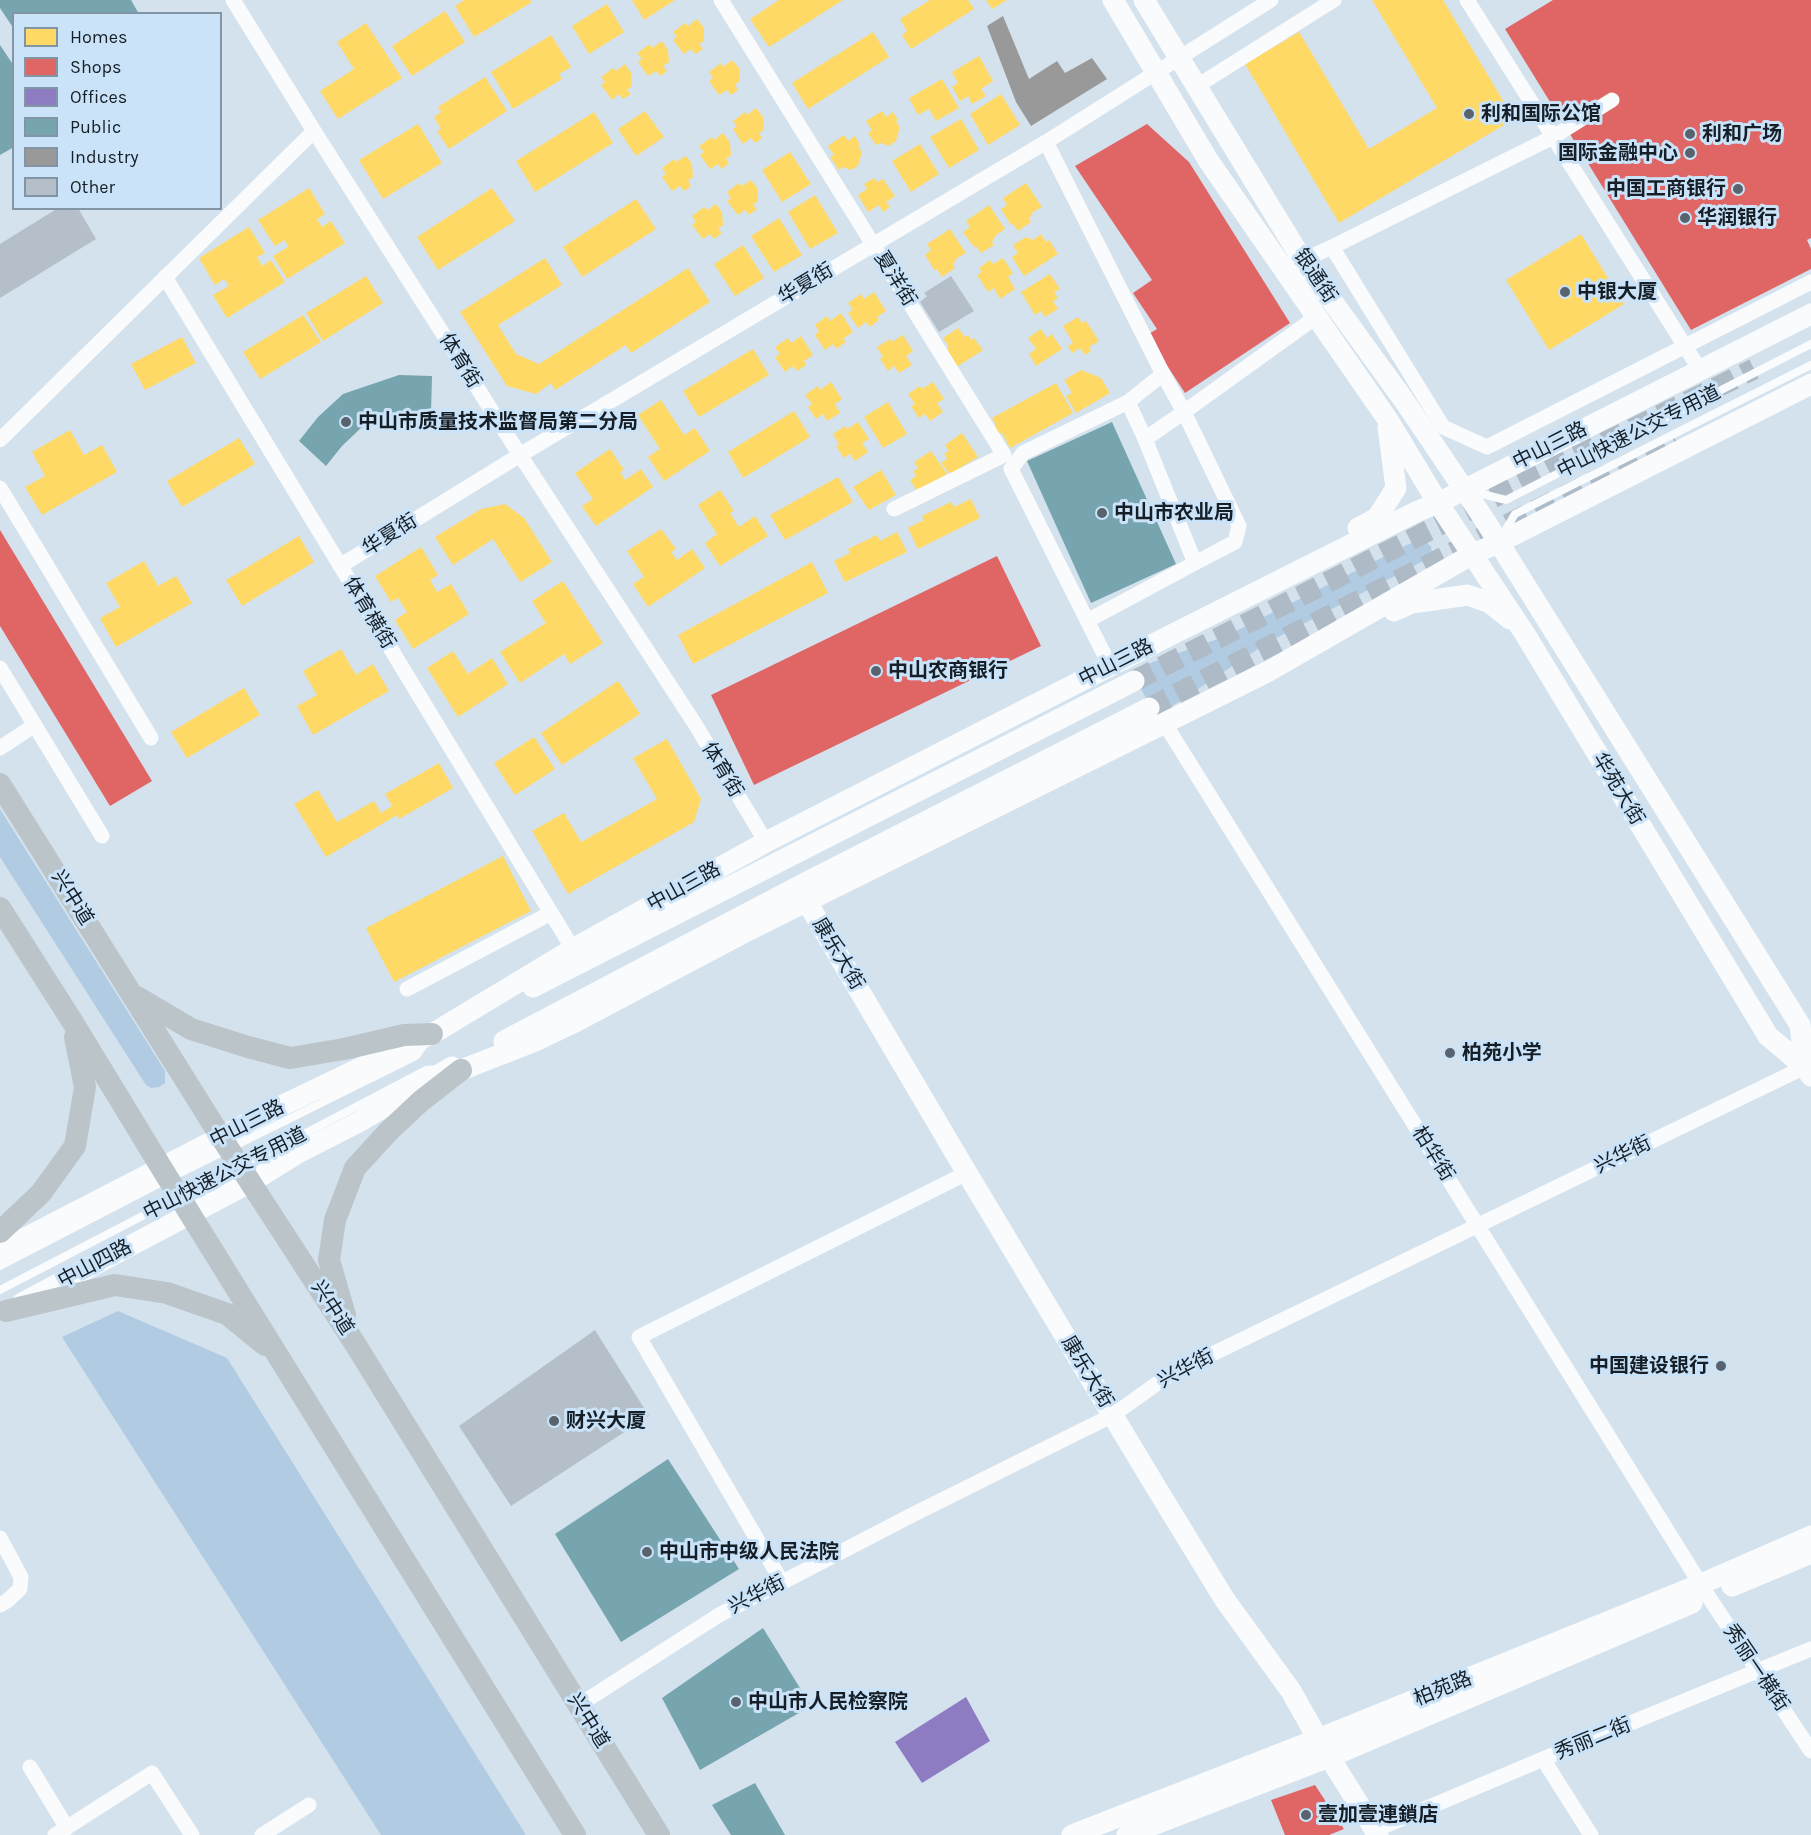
<!DOCTYPE html>
<html>
<head>
<meta charset="utf-8">
<style>
  body { margin:0 }
  #map { position:relative; width:1811px; height:1835px; overflow:hidden; background:#d4e2ee; font-family:Karla,sans-serif }
  canvas { display:block }
  .legend { position:absolute; left:12px; top:12px; width:210px; height:198px; box-sizing:border-box; background:#cae3f8; border:2px solid #8295a4; margin:0; padding:8px 10px; list-style:none; font-size:18px; color:#161f27 }
  .legend li { display:flex; align-items:center; gap:12px; height:30px }
  .legend b { width:30px; border:2px solid #8295a4 }
</style>
</head>
<body>
<div id="map">
<canvas width="1811" height="1835"></canvas>
<ul class="legend">
<li><b style="height:16px;background:#ffd966"></b>Homes</li>
<li><b style="height:16px;background:#e06666"></b>Shops</li>
<li><b style="height:16px;background:#8e7cc3"></b>Offices</li>
<li><b style="height:16px;background:#76a5af"></b>Public</li>
<li><b style="height:16px;background:#999"></b>Industry</li>
<li><b style="height:16px;background:#b5bfc9"></b>Other</li>
</ul>
</div>
<script>
const ctx = document.querySelector('canvas').getContext('2d');
ctx.lineJoin = 'round';
function fill(path, color) { ctx.fillStyle = color; ctx.fill(path, 'evenodd'); }
const poly = rows => new Path2D(rows.map(r => 'M' + r).join(''));
function trace(path, color, width, dash) { ctx.strokeStyle = color; ctx.lineWidth = width; ctx.lineCap = dash ? 'butt' : 'round'; ctx.setLineDash(dash || []); ctx.stroke(path); }
function drawText(font, color, halo, rows, align = 'center') {
  ctx.font = font + ' Karla,"Noto Sans SC",sans-serif'; ctx.lineWidth = 6; ctx.setLineDash([]); ctx.textBaseline = 'middle'; ctx.strokeStyle = halo; ctx.fillStyle = color; for (const [text, x, y, turn = 0] of rows) {
    ctx.save(); ctx.translate(x, y); ctx.rotate((+turn || 0) * Math.PI / 180); ctx.textAlign = isNaN(turn) ? turn : align; if (halo) ctx.strokeText(text, 0, 0); ctx.fillText(text, 0, 0); ctx.restore();
  }
}
fill(poly([
  [1417,540,1426,541,1431,547,1432,554,1429,558,1267,643,1156,717,1131,670,1226,636],
  [0,809,165,1071,165,1083,159,1087,151,1088,146,1085,0,857],
  [118,1311,227,1358,526,1835,381,1835,62,1337]
]), '#b0cbe2');
fill(poly([
  [464,0,530,0,532,2,474,37,455,6],
  [632,0,675,0,644,20],
  [779,0,843,0,769,47,750,19],
  [930,0,968,0,974,9,911,49,902,35,907,31,900,19],
  [986,0,1007,0,992,9],
  [1372,0,1443,0,1514,119,1339,223,1245,64,1299,32,1369,149,1437,108],
  [607,4,624,32,589,54,572,26],
  [445,11,465,42,412,76,392,46],
  [697,19,704,28,704,41,699,44,703,49,695,54,691,49,684,54,673,40,677,37,673,32,685,23,688,26],
  [366,23,402,78,338,119,320,91,354,69,337,42],
  [873,32,889,57,808,109,792,83],
  [551,35,571,67,559,74,562,79,513,109,491,72],
  [662,41,668,50,669,62,663,66,667,71,660,76,656,71,648,76,638,62,642,59,637,53,650,44,652,48],
  [979,56,993,81,981,89,986,96,972,104,968,96,960,101,952,87,958,83,952,72],
  [732,60,739,68,740,81,735,85,738,90,731,95,727,90,719,95,709,81,713,78,709,72,721,63,723,67],
  [1724,61,1786,176,1656,246,1594,131],
  [625,64,631,73,632,86,627,90,631,94,623,99,619,94,612,100,601,85,605,82,601,77,613,68,616,71],
  [485,77,507,111,449,149,437,131,441,129,434,117,441,112,438,107],
  [942,79,959,108,936,121,929,109,918,115,909,98],
  [1001,94,1020,125,988,145,970,114],
  [756,108,763,117,764,130,759,133,762,138,755,143,751,138,743,144,733,129,737,126,733,121,745,112,747,115],
  [645,111,664,137,636,156,618,129],
  [882,111,886,117,893,112,898,120,896,122,900,127,896,141,889,146,881,143,876,145,868,133,872,130,866,121],
  [594,112,613,143,535,192,516,161],
  [961,119,979,150,949,168,930,137],
  [418,124,442,163,383,199,359,160],
  [723,133,730,142,731,155,726,159,729,163,722,169,718,164,710,169,700,155,704,152,699,146,712,137,714,140],
  [844,135,848,141,855,136,860,145,858,146,862,152,858,166,851,170,843,167,839,170,830,157,834,155,828,146],
  [920,144,939,174,911,192,892,161],
  [790,152,811,184,782,202,762,170],
  [686,156,692,164,693,177,688,181,691,186,684,191,680,186,672,191,662,177,666,174,662,168,674,159,676,162],
  [874,178,877,182,883,179,895,196,886,202,890,207,883,212,879,205,868,212,858,195,867,189,864,184],
  [751,180,757,188,758,201,753,205,757,209,749,215,745,210,738,215,727,201,731,198,727,192,739,183,742,186],
  [1026,183,1042,207,1033,212,1029,219,1031,222,1018,231,1013,224,1011,225,1001,209,1007,205,1003,198],
  [309,188,325,214,317,219,322,227,331,221,345,243,287,279,273,256,288,247,285,240,275,246,258,220],
  [492,188,515,221,438,270,417,237],
  [815,195,838,233,810,249,788,212],
  [636,199,656,229,582,277,563,247],
  [716,204,722,212,723,225,718,229,722,233,714,239,710,234,703,239,692,225,696,222,692,216,704,207,707,210],
  [989,205,1005,229,996,235,992,242,994,245,981,253,976,246,974,247,963,232,970,227,966,221],
  [779,218,802,255,774,272,751,236],
  [249,227,265,253,257,257,262,266,271,260,285,282,227,318,213,295,229,286,224,279,215,285,199,258],
  [950,229,966,253,957,258,953,265,955,268,942,277,937,269,935,271,925,255,931,250,927,244],
  [1041,234,1046,242,1049,240,1058,254,1024,276,1012,257,1018,253,1013,245,1026,237,1033,240],
  [1581,234,1624,304,1549,350,1506,280],
  [743,245,764,278,735,296,714,264],
  [545,258,562,285,498,325,516,354,539,364,688,268,710,302,631,353,626,345,555,390,551,383,536,394,507,386,460,312],
  [1003,258,1013,273,1008,277,1015,289,1000,299,994,288,988,292,977,275,982,272,979,268,990,260,993,264],
  [1050,274,1060,289,1054,292,1058,298,1053,301,1058,309,1045,317,1041,311,1035,315,1021,292],
  [366,276,383,303,323,341,306,313],
  [874,292,886,311,877,317,879,320,870,327,866,322,858,328,848,313,853,310,848,303,861,294,864,299],
  [841,313,853,332,843,339,846,342,836,349,833,344,825,350,815,335,819,331,815,325,827,316,830,321],
  [303,315,321,342,260,379,243,352],
  [1078,317,1082,323,1086,321,1099,341,1089,347,1091,351,1085,355,1080,348,1072,353,1068,346,1073,343,1063,326],
  [958,328,965,337,968,335,971,340,974,338,983,350,955,368,944,351,949,347,943,338],
  [1041,329,1047,338,1052,334,1062,349,1036,366,1029,354,1036,349,1028,338],
  [903,335,913,351,906,356,912,365,899,373,894,366,888,371,880,359,883,357,877,347,890,339,892,342],
  [801,336,813,355,804,361,806,365,797,371,793,366,785,372,775,357,780,354,775,347,788,338,791,343],
  [182,337,196,363,145,390,131,364],
  [753,349,769,375,699,417,683,391],
  [1081,370,1101,378,1110,393,1076,413,1066,396,1072,393,1064,380],
  [831,382,842,399,835,404,840,413,827,421,823,414,816,419,808,407,812,404,805,395,818,386,820,390],
  [933,382,944,399,937,403,943,412,930,421,925,414,919,418,911,406,915,404,908,394,920,386,922,389],
  [1056,383,1073,413,1010,448,1002,433,997,435,993,427,996,425,992,418],
  [661,400,684,435,695,428,710,451,664,481,648,457,660,449,638,415],
  [888,402,907,434,883,448,864,417],
  [794,411,810,437,743,478,728,452],
  [858,422,869,439,862,443,868,452,855,461,850,454,844,458,836,446,839,444,833,434,845,426,847,429],
  [70,430,84,455,102,445,117,472,42,515,25,487,45,476,32,452],
  [962,433,978,457,950,474,941,463,947,459,944,454,949,451,945,445],
  [239,438,255,464,182,507,167,481],
  [610,449,624,470,620,472,625,480,641,469,653,487,596,526,582,506,593,499,575,473],
  [931,451,947,474,917,491,910,480,916,476,913,471,918,468,914,462],
  [881,470,896,495,869,510,853,487],
  [838,477,853,502,785,540,770,515],
  [720,490,734,511,730,513,739,527,755,516,768,536,720,566,705,543,717,534,698,505],
  [971,499,980,518,918,549,908,528,924,520,922,516,951,502,954,507],
  [505,504,524,518,552,562,520,582,493,539,453,565,435,537,481,509],
  [661,529,676,549,671,552,677,560,692,549,705,568,648,607,633,584,644,577,627,551],
  [897,532,907,552,845,582,834,561,850,553,848,549,877,535,880,541],
  [299,536,314,562,242,606,226,580],
  [421,547,438,575,430,580,437,592,451,584,469,614,413,649,395,620,407,612,398,598,391,602,375,576],
  [144,561,158,586,176,576,192,603,116,647,100,618,120,607,106,583],
  [812,562,828,593,693,664,678,635],
  [563,581,603,643,570,664,564,654,520,683,500,652,546,623,532,601],
  [341,649,356,675,373,664,389,691,313,735,297,706,317,695,303,671],
  [453,651,468,674,492,658,508,684,458,717,427,668],
  [618,681,640,714,562,765,541,733],
  [244,688,260,715,187,758,171,732],
  [534,737,555,769,515,795,494,763],
  [667,739,701,799,694,822,568,894,532,831,564,813,581,842,657,799,633,758],
  [439,763,453,788,399,819,397,815,326,857,294,804,318,790,337,822,374,801,381,813,392,806,385,794],
  [503,856,531,911,394,982,366,928]
]), '#ffd966');
fill(poly([
  [1553,0,1811,0,1811,238,1807,240,1811,249,1811,269,1691,330,1505,29],
  [1147,124,1189,162,1290,323,1185,393,1147,335,1157,329,1133,293,1152,280,1075,166],
  [0,530,152,781,110,806,0,626],
  [997,556,1041,646,754,785,711,695],
  [609,1376,630,1412,515,1488,492,1452],
  [1315,1785,1344,1829,1329,1835,1285,1835,1271,1800]
]), '#e06666');
fill(poly([
  [966,1697,990,1741,922,1783,895,1742]
]), '#8e7cc3');
fill(poly([
  [0,0,131,0,139,14,14,14,14,29,0,8],
  [0,45,14,66,14,147,0,155],
  [399,375,432,376,431,413,407,413,361,428,342,446,326,466,299,441,318,417,343,394],
  [1112,422,1176,564,1091,603,1027,461],
  [668,1459,739,1569,621,1642,555,1534],
  [763,1628,811,1706,700,1770,662,1698],
  [755,1783,785,1835,731,1835,712,1805]
]), '#76a5af');
fill(poly([
  [1003,16,1029,79,1057,61,1065,73,1092,58,1107,79,1031,126,1016,102,987,26]
]), '#999');
fill(poly([
  [58,208,78,208,96,239,0,298,0,244],
  [951,276,974,311,939,332,920,302,927,296,924,293],
  [595,1330,649,1416,511,1506,459,1426]
]), '#b5bfc9');
trace(poly([
  [1134,681,1510,489,1754,369],
  [1149,708,1524,516,1676,441]
]), '#aebbc6', 21, [21, 10]);
trace(poly([
  [1470,491,1506,500,1811,344],
  [1503,534,1515,514,1811,365],
  [0,1266,168,1179,416,1056,424,1045],
  [0,1290,179,1197,241,1167,426,1070,437,1069]
]), '#f9fbfc', 8);
trace(poly([
  [233,0,314,131,520,455,695,724,766,842],
  [721,0,1004,455,894,509],
  [1467,0,1700,370],
  [1197,86,1334,0],
  [1046,142,1163,374,1184,412,1316,317],
  [1332,247,1443,427,1487,447,1811,282],
  [1294,264,1332,247,1553,137,1612,100],
  [165,277,573,949],
  [1128,402,1145,439],
  [0,440,314,131],
  [0,488,151,738],
  [340,566,520,455,1046,142,1271,0],
  [1087,621,1195,563,1235,542,1239,526,1184,412,1145,439,1195,563],
  [1110,666,1011,469,1023,453,1128,402,1163,374],
  [0,668,102,836],
  [1165,724,1708,1596,1811,1751],
  [0,748,35,725],
  [407,989,551,913],
  [0,1538,21,1577,20,1589,7,1601,0,1605],
  [782,1582,639,1337,967,1173],
  [579,1705,719,1615,916,1513,1113,1415,1169,1375,1811,1064],
  [1543,1759,1591,1835],
  [30,1767,67,1828],
  [1375,1830,1543,1759,1811,1649],
  [55,1835,152,1773,192,1835],
  [262,1835,309,1805]
]), '#f9fbfc', 15);
trace(poly([
  [1113,0,1208,160,1388,420,1438,503,1525,634,1768,1036,1805,1067,1811,1076],
  [1144,0,1303,261,1403,399,1484,519,1800,1025,1805,1067],
  [1358,528,1377,518,1396,488,1388,427],
  [1394,611,1412,603,1468,595,1490,603,1510,619],
  [807,902,967,1173,1157,1489,1225,1600,1291,1691,1318,1739,1378,1835],
  [533,987,1134,681],
  [432,1034,573,949,766,842,1171,635,1416,512,1438,503,1811,314],
  [504,1041,805,883,1149,708],
  [461,1070,533,1042,577,1021,749,930,1269,671,1473,554,1498,543,1811,384],
  [0,1251,277,1108,431,1034],
  [22,1303,251,1182,298,1153,357,1123,452,1067],
  [1732,1586,1811,1553],
  [1072,1835,1318,1739,1701,1584,1811,1536],
  [1127,1835,1329,1757,1692,1603]
]), '#f9fbfc', 21);
trace(poly([
  [0,784,221,1137,352,1339,659,1835],
  [0,908,72,1021,161,1167,575,1835],
  [137,997,191,1029,248,1047,290,1058,344,1049,404,1035,432,1034],
  [0,1232,41,1193,75,1146,85,1087,75,1037],
  [6,1311,115,1285,167,1293,227,1314,265,1345],
  [345,1315,329,1260,335,1220,355,1168,389,1131,421,1101,461,1070]
]), '#bbc4c9', 22);
for (const [x, y, r, color] of [
  [1469,114,6,"#58636d"],
  [1690,134,6,"#58636d"],
  [1690,153,6,"#58636d"],
  [1738,189,6,"#58636d"],
  [1685,218,6,"#58636d"],
  [1565,292,6,"#58636d"],
  [346,422,6,"#58636d"],
  [1102,513,6,"#58636d"],
  [876,671,6,"#58636d"],
  [1450,1053,6,"#58636d"],
  [1721,1366,6,"#58636d"],
  [554,1421,6,"#58636d"],
  [647,1552,6,"#58636d"],
  [736,1702,6,"#58636d"],
  [1306,1815,6,"#58636d"]
]) { const dot = new Path2D(); dot.arc(x, y, r, 0, 2 * Math.PI); ctx.fillStyle = color; ctx.fill(dot); trace(dot, '#cae3f8', 2); }
drawText('bold 20px', '#161f27', '#cae3f8', [
  ["利和国际公馆",1481,114],
  ["利和广场",1702,134],
  ["国际金融中心",1678,153,"right"],
  ["中国工商银行",1726,189,"right"],
  ["华润银行",1697,218],
  ["中银大厦",1577,292],
  ["中山市质量技术监督局第二分局",358,422],
  ["中山市农业局",1114,513],
  ["中山农商银行",888,671],
  ["柏苑小学",1462,1053],
  ["中国建设银行",1709,1366,"right"],
  ["财兴大厦",566,1421],
  ["中山市中级人民法院",659,1552],
  ["中山市人民检察院",748,1702],
  ["壹加壹連鎖店",1318,1815]
], 'left');
drawText('20px', '#161f27', '#cae3f8', [
  ["银通街",1315,276,56],
  ["夏洋街",895,279,58],
  ["华夏街",806,284,-31],
  ["体育街",460,361,58],
  ["中山快速公交专用道",1639,432,-27],
  ["中山三路",1550,446,-27],
  ["华夏街",390,535,-32],
  ["体育横街",369,613,59],
  ["中山三路",1116,663,-27],
  ["体育街",722,770,59],
  ["华苑大街",1618,789,59],
  ["中山三路",684,887,-29],
  ["兴中道",72,898,58],
  ["康乐大街",838,954,59],
  ["中山三路",247,1124,-27],
  ["柏华街",1433,1154,58],
  ["兴华街",1623,1155,-26],
  ["中山快速公交专用道",225,1174,-27],
  ["中山四路",95,1264,-28],
  ["兴中道",332,1308,57],
  ["兴华街",1186,1369,-28],
  ["康乐大街",1087,1372,59],
  ["兴华街",757,1595,-27],
  ["秀丽一横街",1756,1668,56],
  ["柏苑路",1443,1689,-22],
  ["兴中道",588,1721,58],
  ["秀丽二街",1593,1739,-22]
]);
</script>
</body>
</html>
